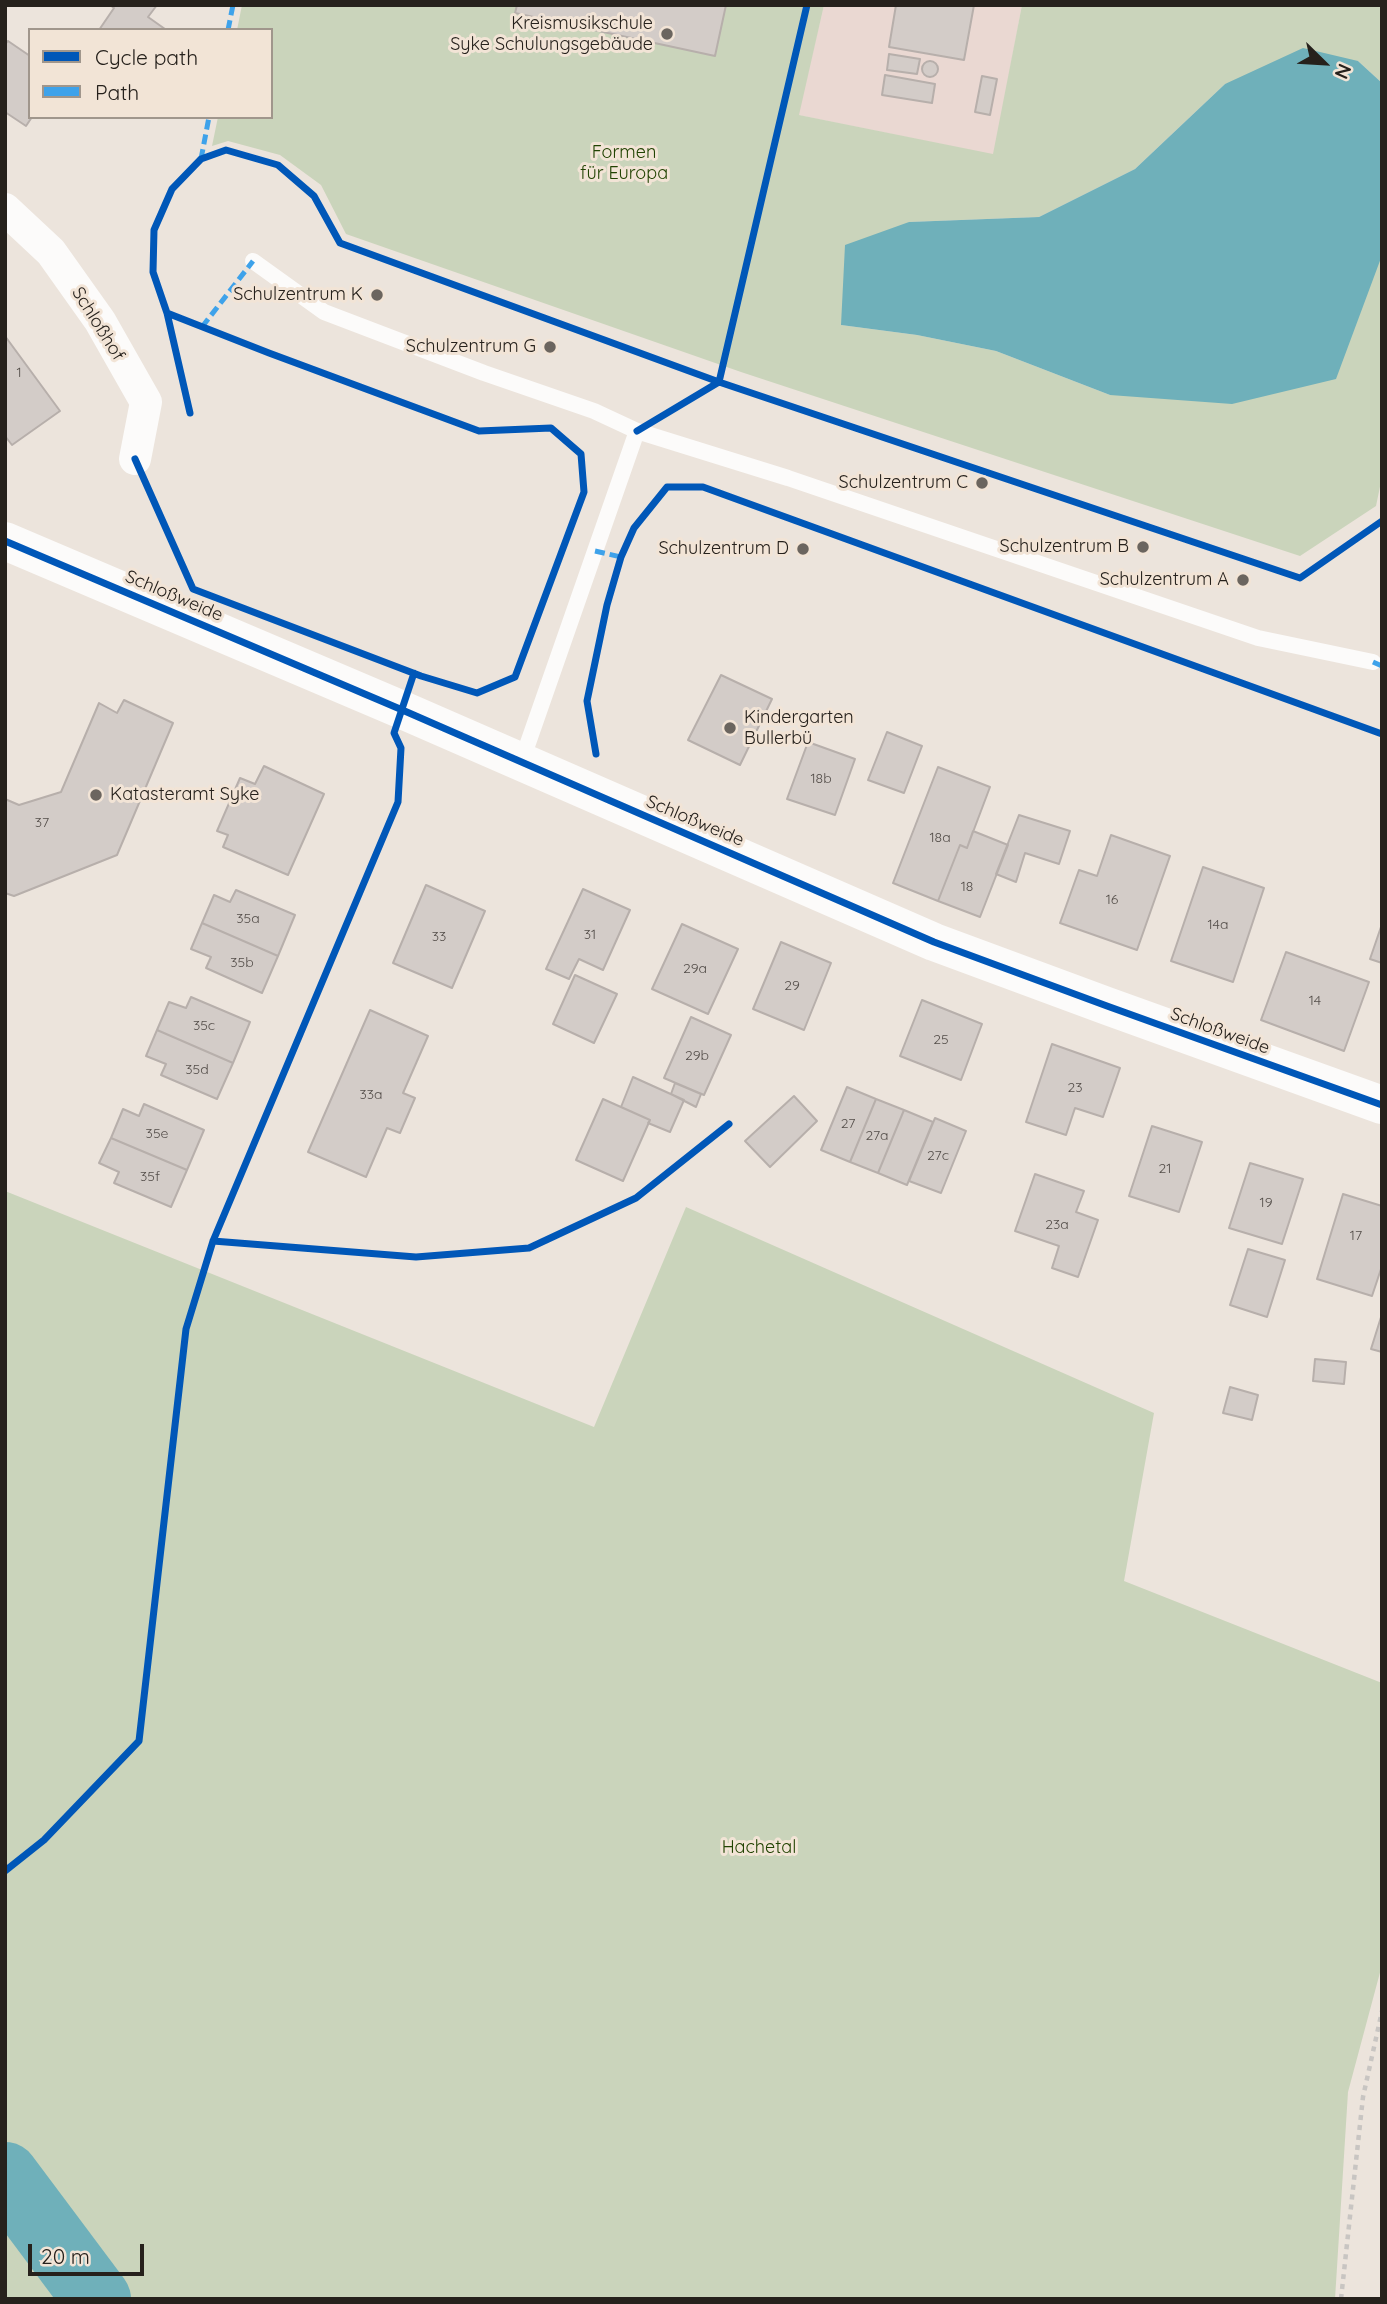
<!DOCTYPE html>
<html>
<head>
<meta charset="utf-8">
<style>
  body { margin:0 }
  #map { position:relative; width:1387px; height:2304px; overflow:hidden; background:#ece4dc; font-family:Quicksand,sans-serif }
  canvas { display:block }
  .frame { position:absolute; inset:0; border:7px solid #26211c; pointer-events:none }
  .legend { position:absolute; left:28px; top:28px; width:245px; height:91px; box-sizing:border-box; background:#f2e4d6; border:2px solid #a0968c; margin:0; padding:9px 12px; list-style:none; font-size:21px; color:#26211c }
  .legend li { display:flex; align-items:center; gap:14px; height:35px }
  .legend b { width:35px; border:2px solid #a0968c }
  .north { position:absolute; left:1289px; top:28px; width:70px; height:70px; -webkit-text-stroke:5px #f2e4d6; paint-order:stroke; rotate:114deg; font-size:19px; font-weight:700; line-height:28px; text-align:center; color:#26211c }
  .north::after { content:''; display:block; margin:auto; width:24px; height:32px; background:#26211c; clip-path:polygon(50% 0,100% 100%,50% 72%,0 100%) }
  .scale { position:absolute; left:28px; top:2244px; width:116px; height:32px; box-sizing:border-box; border:4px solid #26211c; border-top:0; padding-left:9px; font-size:21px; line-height:24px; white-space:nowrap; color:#26211c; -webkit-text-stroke:5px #f2e4d6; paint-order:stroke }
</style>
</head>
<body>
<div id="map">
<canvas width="1387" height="2304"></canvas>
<div class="frame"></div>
<ul class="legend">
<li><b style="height:9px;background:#0057b8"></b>Cycle path</li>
<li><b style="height:9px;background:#3ea2ea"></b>Path</li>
</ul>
<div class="north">N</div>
<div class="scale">20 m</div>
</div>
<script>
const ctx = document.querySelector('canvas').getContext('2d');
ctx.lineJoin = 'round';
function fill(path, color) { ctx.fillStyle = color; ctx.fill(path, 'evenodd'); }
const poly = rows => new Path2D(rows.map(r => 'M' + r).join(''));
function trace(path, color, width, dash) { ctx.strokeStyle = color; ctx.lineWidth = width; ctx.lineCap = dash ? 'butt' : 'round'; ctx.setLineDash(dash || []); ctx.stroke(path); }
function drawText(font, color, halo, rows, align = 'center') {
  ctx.font = font + ' Quicksand,sans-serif'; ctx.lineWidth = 6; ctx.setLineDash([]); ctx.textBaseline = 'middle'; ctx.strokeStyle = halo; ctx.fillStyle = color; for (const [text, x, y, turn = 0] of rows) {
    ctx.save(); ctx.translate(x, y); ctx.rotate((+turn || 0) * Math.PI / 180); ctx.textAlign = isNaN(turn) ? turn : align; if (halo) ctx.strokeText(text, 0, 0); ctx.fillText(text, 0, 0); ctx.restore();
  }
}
fill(poly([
  [824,5,1022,5,994,155,798,115]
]), '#ead8d2');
fill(poly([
  [242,5,824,5,799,115,993,154,1022,5,1382,5,1382,83,1358,61,1225,84,1135,169,1039,217,909,222,841,325,917,335,996,351,1110,395,1381,258,1382,251,1382,477,1376,506,1300,556,741,372,346,234,321,185,280,155,228,141,212,146,218,117,271,117,271,30,237,30],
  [5,1191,594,1427,686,1207,1154,1413,1124,1581,1382,1683,1382,1965,1348,2092,1335,2299,5,2299]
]), '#cad4bb');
fill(poly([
  [1303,48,1358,61,1382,83,1381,258,1336,379,1232,404,1110,395,996,351,917,335,841,325,845,245,909,222,1039,217,1135,169,1225,84]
]), '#6fb0ba');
trace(poly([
  [5,2176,97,2299]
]), '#6fb0ba', 68);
const building = poly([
  [110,5,157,5,148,17,165,29,99,30,114,8,110,5],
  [517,5,726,5,715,56,515,13,517,5],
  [896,5,974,5,964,60,889,47,896,5],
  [8,41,30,56,30,117,32,117,26,126,5,112,5,44,8,41],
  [889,54,920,59,917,74,887,70,889,54],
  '922 69a8 8 0 1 1 16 0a8 8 0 1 1-16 0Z',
  [885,75,935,84,932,103,882,95,885,75],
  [982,76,997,79,990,115,975,112,982,76],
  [5,336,60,411,12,445,5,436,5,336],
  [721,675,772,699,740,765,688,740,721,675],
  [124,700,173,723,117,855,14,896,5,893,5,799,19,805,61,792,99,703,117,713,124,700],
  [887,732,922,746,904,793,868,780,887,732],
  [808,742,855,759,835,815,787,799,808,742],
  [264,766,324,794,288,875,223,847,228,835,217,831,240,778,255,784,264,766],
  [938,767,990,787,967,848,960,845,938,901,893,883,938,767],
  [1019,815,1070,831,1059,864,1025,853,1016,882,996,874,1019,815],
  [973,831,1008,845,980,917,938,901,960,845,967,848,973,831],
  [1111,835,1170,856,1137,950,1060,923,1079,870,1097,876,1111,835],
  [1203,867,1264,888,1233,982,1171,961,1203,867],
  [426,885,485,911,452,988,393,963,426,885],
  [583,889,630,910,603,970,579,959,569,979,546,969,583,889],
  [236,890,295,915,278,956,202,923,214,895,230,902,236,890],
  [202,923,278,956,262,993,206,968,211,957,191,949,202,923],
  [682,924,738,949,708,1014,652,989,682,924],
  [1382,924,1382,963,1370,959,1382,924],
  [781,942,831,963,804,1030,753,1009,781,942],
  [1286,952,1369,982,1344,1051,1261,1020,1286,952],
  [575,975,617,994,594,1043,553,1024,575,975],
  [191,997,250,1022,233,1063,157,1030,169,1002,186,1008,191,997],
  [922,1000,982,1024,961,1080,900,1056,922,1000],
  [370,1010,428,1036,403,1093,415,1098,400,1133,387,1128,366,1177,308,1152,370,1010],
  [691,1017,731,1035,704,1095,664,1078,691,1017],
  [157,1030,233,1063,217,1099,161,1075,166,1064,146,1056,157,1030],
  [1052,1044,1120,1068,1103,1117,1075,1108,1066,1135,1026,1122,1052,1044],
  [633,1077,684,1100,670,1132,648,1123,650,1120,621,1107,633,1077],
  [675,1083,701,1094,696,1107,671,1094,675,1083],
  [847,1087,876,1099,850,1162,821,1150,847,1087],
  [794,1096,817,1121,770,1167,745,1141,794,1096],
  [603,1099,650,1120,623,1181,576,1160,603,1099],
  [876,1099,904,1110,878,1173,850,1162,876,1099],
  [144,1104,204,1130,187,1170,111,1138,123,1109,139,1116,144,1104],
  [904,1110,933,1122,907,1185,878,1173,904,1110],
  [935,1118,966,1131,941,1193,909,1181,935,1118],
  [1152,1126,1202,1142,1179,1212,1129,1196,1152,1126],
  [111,1138,187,1170,171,1207,114,1183,119,1172,99,1163,111,1138],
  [1250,1163,1303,1179,1282,1244,1229,1228,1250,1163],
  [1035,1174,1084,1191,1076,1212,1098,1220,1078,1277,1052,1268,1059,1246,1015,1231,1035,1174],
  [1343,1194,1382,1206,1382,1266,1372,1296,1317,1279,1343,1194],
  [1248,1249,1285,1260,1267,1317,1230,1305,1248,1249],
  [1382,1314,1382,1352,1371,1349,1382,1314],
  [1315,1359,1346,1362,1344,1384,1313,1381,1315,1359],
  [1230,1387,1258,1395,1252,1420,1223,1413,1230,1387]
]);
fill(building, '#d3ccc8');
trace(building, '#b7afab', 2);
trace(poly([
  [1341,2299,1363,2097,1382,2011]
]), '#c8c5c2', 4.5, [5, 5]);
trace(poly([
  [253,261,324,312,484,373,594,411,637,431,788,478,1258,638,1373,662],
  [521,763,637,431]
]), '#fcfbfa', 16);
trace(poly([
  [5,209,51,252,100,321,146,402,135,459]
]), '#fcfbfa', 32);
trace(poly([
  [5,541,400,709,934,942,1107,1006,1382,1105]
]), '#fcfbfa', 38);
trace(poly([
  [228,30,233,5],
  [201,159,209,117],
  [202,327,253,261],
  [595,551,621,557],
  [1373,662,1382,666]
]), '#3ea2ea', 5, [10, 5]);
trace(poly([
  [167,313,190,413],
  [637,431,719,382,1300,578,1382,521],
  [135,459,193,589,421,676,477,693,515,677,584,492,581,454,551,428,479,431,269,353,167,313,153,272,154,230,172,189,201,159,226,150,278,165,314,196,340,243,719,382,807,5],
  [5,541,400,709,934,942,1107,1006,1382,1105],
  [596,754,587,701,607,605,621,557,634,528,667,487,703,487,1382,734],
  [213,1241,416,1257,529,1248,636,1198,729,1124],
  [5,1871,44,1840,139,1741,186,1329,213,1241,398,802,401,748,394,733,414,673]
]), '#0057b8', 7);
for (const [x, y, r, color] of [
  [667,34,7,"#6b655f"],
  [377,295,7,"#6b655f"],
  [550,347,7,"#6b655f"],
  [982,483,7,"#6b655f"],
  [1143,547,7,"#6b655f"],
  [803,549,7,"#6b655f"],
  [1243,580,7,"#6b655f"],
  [730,728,7,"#6b655f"],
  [96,795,7,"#6b655f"]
]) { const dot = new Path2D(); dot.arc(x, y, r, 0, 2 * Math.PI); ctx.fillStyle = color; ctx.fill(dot); trace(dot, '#f2e4d6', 2.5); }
drawText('14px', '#544e4a', null, [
  ["1",19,373],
  ["18b",821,779],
  ["37",42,823],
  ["18a",940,838],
  ["18",967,887],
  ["16",1112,900],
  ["35a",248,919],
  ["14a",1218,925],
  ["31",590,935],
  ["33",439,937],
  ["35b",242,963],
  ["29a",695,969],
  ["29",792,986],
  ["14",1315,1001],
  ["35c",204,1026],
  ["25",941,1040],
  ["29b",697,1056],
  ["35d",197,1070],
  ["23",1075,1088],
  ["33a",371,1095],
  ["27",848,1124],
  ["35e",157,1134],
  ["27a",877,1136],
  ["27c",938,1156],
  ["21",1165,1169],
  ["35f",150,1177],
  ["19",1266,1203],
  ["23a",1057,1225],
  ["17",1356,1236]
]);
drawText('18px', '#26211c', '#f2e4d6', [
  ["Kreismusikschule",653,24],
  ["Syke Schulungsgebäude",653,45],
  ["Schulzentrum K",363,295],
  ["Schulzentrum G",536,347],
  ["Schulzentrum C",968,483],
  ["Schulzentrum B",1129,547],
  ["Schulzentrum D",789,549],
  ["Schulzentrum A",1229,580],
  ["Kindergarten",744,718,"left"],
  ["Bullerbü",744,739,"left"],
  ["Katasteramt Syke",110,795,"left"]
], 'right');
drawText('18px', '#214302', '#f2e4d6', [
  ["Formen",624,153],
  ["für Europa",624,174],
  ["Hachetal",759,1848]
]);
drawText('18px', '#26211c', '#f2e4d6', [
  ["Schloßhof",98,324,58],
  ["Schloßweide",174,596,23],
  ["Schloßweide",695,821,23],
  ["Schloßweide",1220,1031,20]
]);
</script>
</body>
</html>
